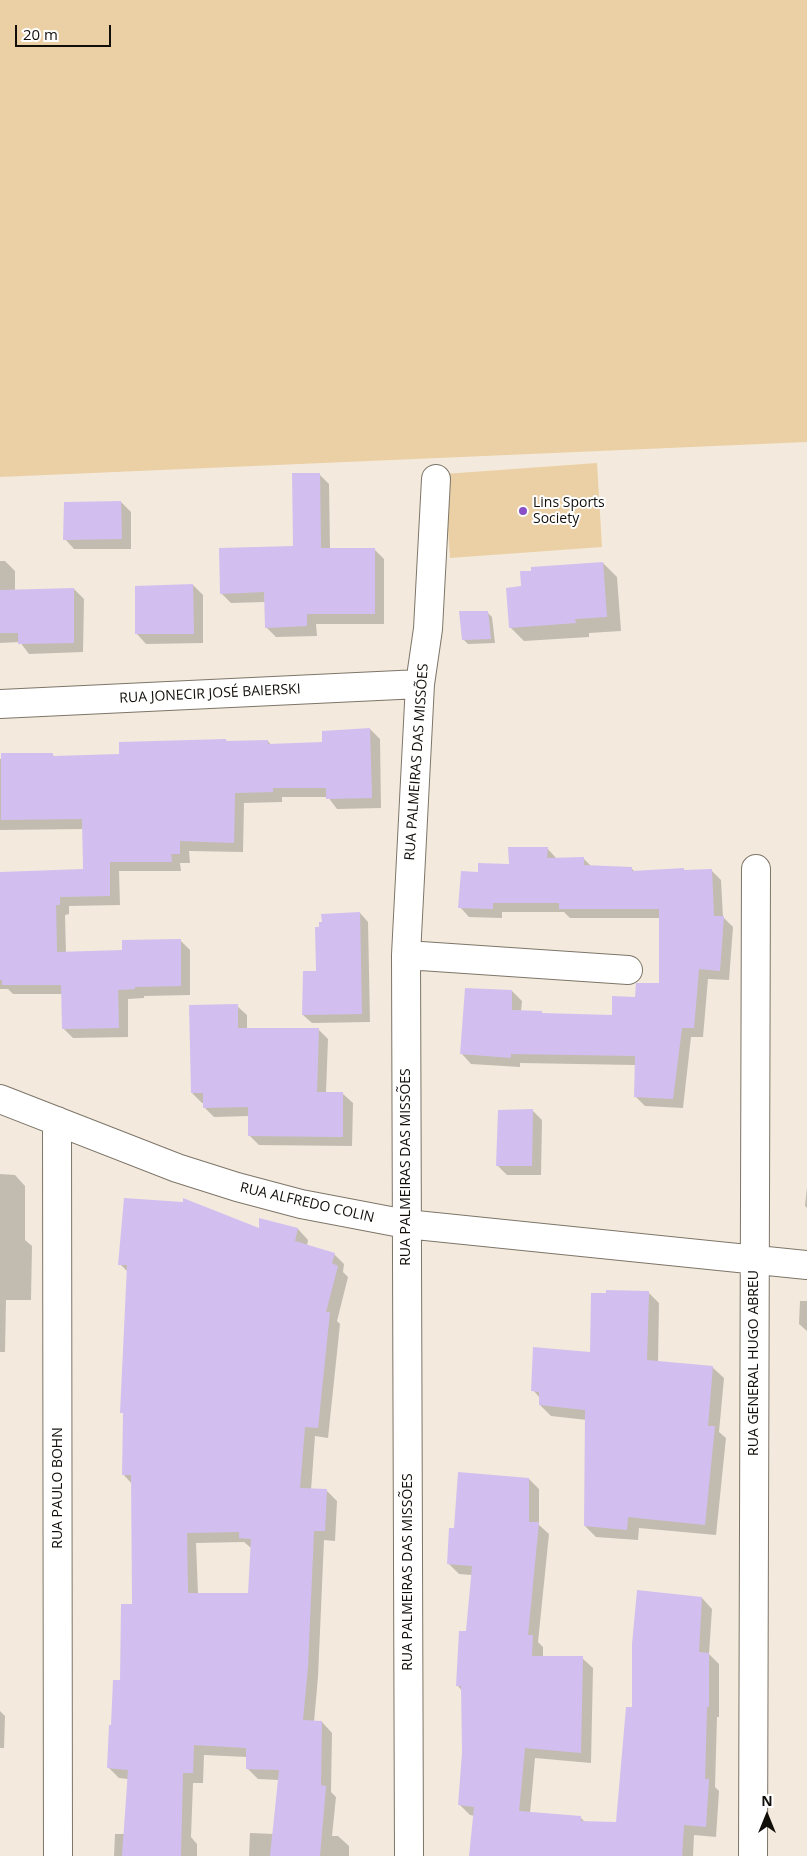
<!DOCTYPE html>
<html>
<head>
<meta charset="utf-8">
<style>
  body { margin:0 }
  #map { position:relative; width:807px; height:1856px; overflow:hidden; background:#f3eadd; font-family:"Open Sans",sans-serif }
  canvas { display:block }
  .north { position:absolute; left:742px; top:1791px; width:50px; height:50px; -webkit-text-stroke:4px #fff; paint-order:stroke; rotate:0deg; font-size:14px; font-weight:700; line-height:20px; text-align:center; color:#120f0b }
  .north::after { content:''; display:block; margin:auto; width:18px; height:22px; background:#120f0b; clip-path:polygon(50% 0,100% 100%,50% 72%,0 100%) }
  .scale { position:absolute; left:15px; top:25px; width:96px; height:22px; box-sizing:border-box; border:2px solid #120f0b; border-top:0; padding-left:6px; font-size:15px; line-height:18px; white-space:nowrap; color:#120f0b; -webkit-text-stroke:4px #fff; paint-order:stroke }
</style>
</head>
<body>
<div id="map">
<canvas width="807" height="1856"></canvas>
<div class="north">N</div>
<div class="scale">20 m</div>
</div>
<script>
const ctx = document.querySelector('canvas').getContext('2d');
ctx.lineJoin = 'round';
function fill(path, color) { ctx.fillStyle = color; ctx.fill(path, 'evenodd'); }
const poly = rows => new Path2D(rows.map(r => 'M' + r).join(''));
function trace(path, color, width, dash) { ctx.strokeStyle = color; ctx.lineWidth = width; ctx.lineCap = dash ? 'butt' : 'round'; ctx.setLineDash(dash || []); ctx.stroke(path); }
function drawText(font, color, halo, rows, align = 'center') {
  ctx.font = font + ' "Open Sans",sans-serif'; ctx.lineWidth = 4; ctx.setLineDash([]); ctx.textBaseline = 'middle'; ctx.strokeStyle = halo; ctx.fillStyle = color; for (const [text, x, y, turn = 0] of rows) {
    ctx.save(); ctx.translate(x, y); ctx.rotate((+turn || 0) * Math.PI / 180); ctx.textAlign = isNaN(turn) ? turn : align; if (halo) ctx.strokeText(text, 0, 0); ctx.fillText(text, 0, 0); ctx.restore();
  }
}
fill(poly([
  [0,0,807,0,807,442,0,477],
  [597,463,602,547,450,558,444,474]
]), '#ebd0a5');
fill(poly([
  [319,474,329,484,330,550,375,550,384,559,384,624,316,624,317,636,276,637,266,627,265,602,231,603,221,593,294,547],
  [121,502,131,512,131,549,74,549,65,539],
  [0,561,5,561,15,571,15,591,74,589,84,599,83,652,29,654,20,642,0,643],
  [603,563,617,577,621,631,589,633,589,637,524,641,510,627],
  [193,585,203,595,203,643,146,644,137,634],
  [487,612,492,617,495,643,468,644,463,639],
  [370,729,380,739,381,808,337,809,328,797,282,797,282,802,244,803,243,852,189,851,190,863,180,863,181,871,119,871,120,905,69,906,69,914,65,915,66,953,124,951,180,940,190,950,190,995,144,996,144,998,128,999,128,1037,73,1038,63,1028,63,994,13,994,8,989,0,989,0,914,85,870,84,829,0,830,0,759,52,754,55,757,121,756,226,740,228,742,268,741,271,745,323,743],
  [547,848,557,859,584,859,592,867,631,868,635,872,683,869,686,871,711,870,721,880,723,917,733,927,729,980,708,979,703,1037,691,1037,683,1108,645,1106,635,1096,636,1065,520,1063,520,1067,471,1064,462,1054,512,991,522,1001,521,1011,541,1012,544,1015,613,1016,636,999,660,984,661,918,570,918,564,912,502,912,502,918,469,917,460,907,479,873,510,866],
  [360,913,368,922,370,1022,312,1023,303,1015,318,972],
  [237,1006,247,1015,247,1029,318,1029,328,1039,326,1093,343,1094,353,1103,352,1146,259,1145,249,1135,249,1116,214,1117,204,1107,204,1103,202,1103,192,1093],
  [532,1110,542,1120,541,1175,507,1175,497,1165],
  [0,1174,15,1175,25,1186,25,1240,32,1246,31,1300,6,1300,5,1352,0,1352],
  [807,1187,807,1208,805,1206],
  [298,1229,308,1240,307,1246,334,1254,344,1264,343,1272,348,1277,337,1321,340,1324,328,1438,315,1436,311,1490,327,1491,337,1501,335,1541,324,1540,318,1677,314,1722,322,1722,332,1733,331,1792,336,1797,332,1836,338,1836,349,1846,349,1856,249,1856,250,1833,274,1834,279,1780,258,1779,247,1768,247,1757,204,1755,203,1783,193,1783,191,1837,197,1844,197,1856,114,1856,115,1834,125,1834,128,1779,119,1778,109,1768,133,1605,132,1484,123,1474,124,1414,122,1412,128,1272,120,1264,260,1230],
  [244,1542,251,1548,249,1594,198,1594,196,1543],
  [648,1292,659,1303,658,1362,712,1367,724,1378,719,1432,726,1438,716,1535,639,1528,638,1540,596,1537,585,1526,587,1420,551,1416,540,1405,540,1398,533,1390,591,1354],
  [800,1301,807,1301,807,1331,799,1324],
  [529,1479,539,1489,539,1525,549,1534,538,1642,543,1647,543,1658,582,1658,593,1668,591,1763,535,1758,530,1813,580,1817,585,1822,617,1824,633,1709,702,1598,712,1609,709,1654,719,1664,719,1717,717,1717,715,1787,719,1791,716,1837,694,1835,693,1856,471,1856,475,1816,470,1815,459,1804,463,1753,462,1691,458,1686,467,1632,472,1575,459,1574,448,1563,455,1529],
  [0,1711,5,1716,4,1748,0,1748]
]), '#0003');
fill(poly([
  [292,473,320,473,321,548,375,548,375,614,307,614,307,626,265,628,264,592,220,594,219,548,293,546],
  [121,501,122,539,63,540,64,502],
  [603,562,607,617,575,619,576,623,509,628,506,588,521,586,520,571,531,571,531,567],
  [193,584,194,634,135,634,135,586],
  [74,588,74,643,18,644,18,633,0,633,0,590],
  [459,611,488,611,491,639,462,640],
  [370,728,372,798,326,799,326,788,273,788,273,792,235,793,234,843,180,841,180,854,171,854,172,862,110,862,110,896,60,897,60,905,56,905,57,952,122,950,122,940,181,939,181,986,135,987,135,989,118,990,119,1028,62,1029,61,985,2,985,2,980,0,980,0,872,83,869,82,819,1,820,1,753,53,753,53,756,119,754,119,742,226,739,226,741,268,740,268,744,322,742,322,731],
  [508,847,548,847,547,858,584,857,584,865,632,867,632,871,684,868,684,870,712,869,714,916,724,916,720,971,699,969,694,1028,682,1028,673,1099,634,1097,635,1056,511,1054,511,1058,460,1054,465,988,512,990,512,1010,542,1011,542,1013,612,1015,612,996,635,997,636,983,659,983,659,909,559,909,559,903,493,903,493,909,458,908,461,871,478,872,478,863,509,864],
  [360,912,362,1014,302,1015,303,971,316,971,315,927,319,927,319,922,322,922,321,914],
  [238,1004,238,1028,319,1028,317,1092,343,1092,343,1137,248,1136,248,1107,203,1108,203,1093,191,1093,189,1005],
  [533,1109,532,1166,496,1166,498,1110],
  [124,1198,183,1202,183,1198,259,1228,259,1218,298,1228,295,1241,335,1253,332,1263,338,1266,326,1312,330,1312,318,1428,305,1427,300,1488,327,1489,325,1531,314,1531,308,1666,303,1720,322,1721,321,1785,326,1786,320,1856,270,1856,279,1770,246,1769,246,1748,194,1745,193,1773,183,1773,181,1856,122,1856,128,1770,107,1768,109,1725,111,1725,113,1680,120,1680,121,1604,132,1604,131,1475,122,1475,123,1413,120,1413,127,1265,118,1265],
  [239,1532,239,1538,251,1539,248,1593,188,1593,187,1533],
  [606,1290,649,1291,647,1360,713,1366,708,1426,715,1426,705,1525,628,1517,627,1530,584,1526,585,1410,539,1405,539,1392,531,1391,533,1347,590,1352,591,1293,606,1293],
  [458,1472,529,1478,529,1522,539,1522,528,1635,533,1635,532,1656,583,1656,581,1753,525,1748,519,1811,581,1816,581,1821,616,1822,626,1707,632,1707,632,1644,637,1590,702,1597,699,1652,709,1653,709,1707,707,1707,705,1779,709,1779,706,1827,684,1825,682,1856,469,1856,474,1807,458,1805,462,1753,461,1686,456,1686,459,1631,466,1631,472,1566,447,1564,449,1528,454,1528]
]), '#d3bfef');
const minor = poly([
  [0,704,420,684],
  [406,955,628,970],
  [0,1099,177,1168,237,1187,301,1204,406,1224,807,1265],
  [57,1121,58,1856],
  [409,1856,406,955,420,684,428,629,436,479],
  [753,1856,756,869]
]);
trace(minor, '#7d7568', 30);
trace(minor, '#fff', 28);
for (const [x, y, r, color] of [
  [523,511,5,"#894fc6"]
]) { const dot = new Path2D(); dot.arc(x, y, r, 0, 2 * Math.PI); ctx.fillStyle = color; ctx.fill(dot); trace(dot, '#fff', 2); }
drawText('14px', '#120f0b', '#fff', [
  ["Lins Sports",533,503],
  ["Society",533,519]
], 'left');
drawText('14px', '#120f0b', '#fff', [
  ["RUA JONECIR JOSÉ BAIERSKI",210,694,-3],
  ["RUA PALMEIRAS DAS MISSÕES",417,762,-86],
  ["RUA PALMEIRAS DAS MISSÕES",406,1167,-90],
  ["RUA ALFREDO COLIN",307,1203,13],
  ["RUA GENERAL HUGO ABREU",754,1363,-90],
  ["RUA PAULO BOHN",58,1488,-90],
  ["RUA PALMEIRAS DAS MISSÕES",408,1572,-90]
]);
</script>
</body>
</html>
